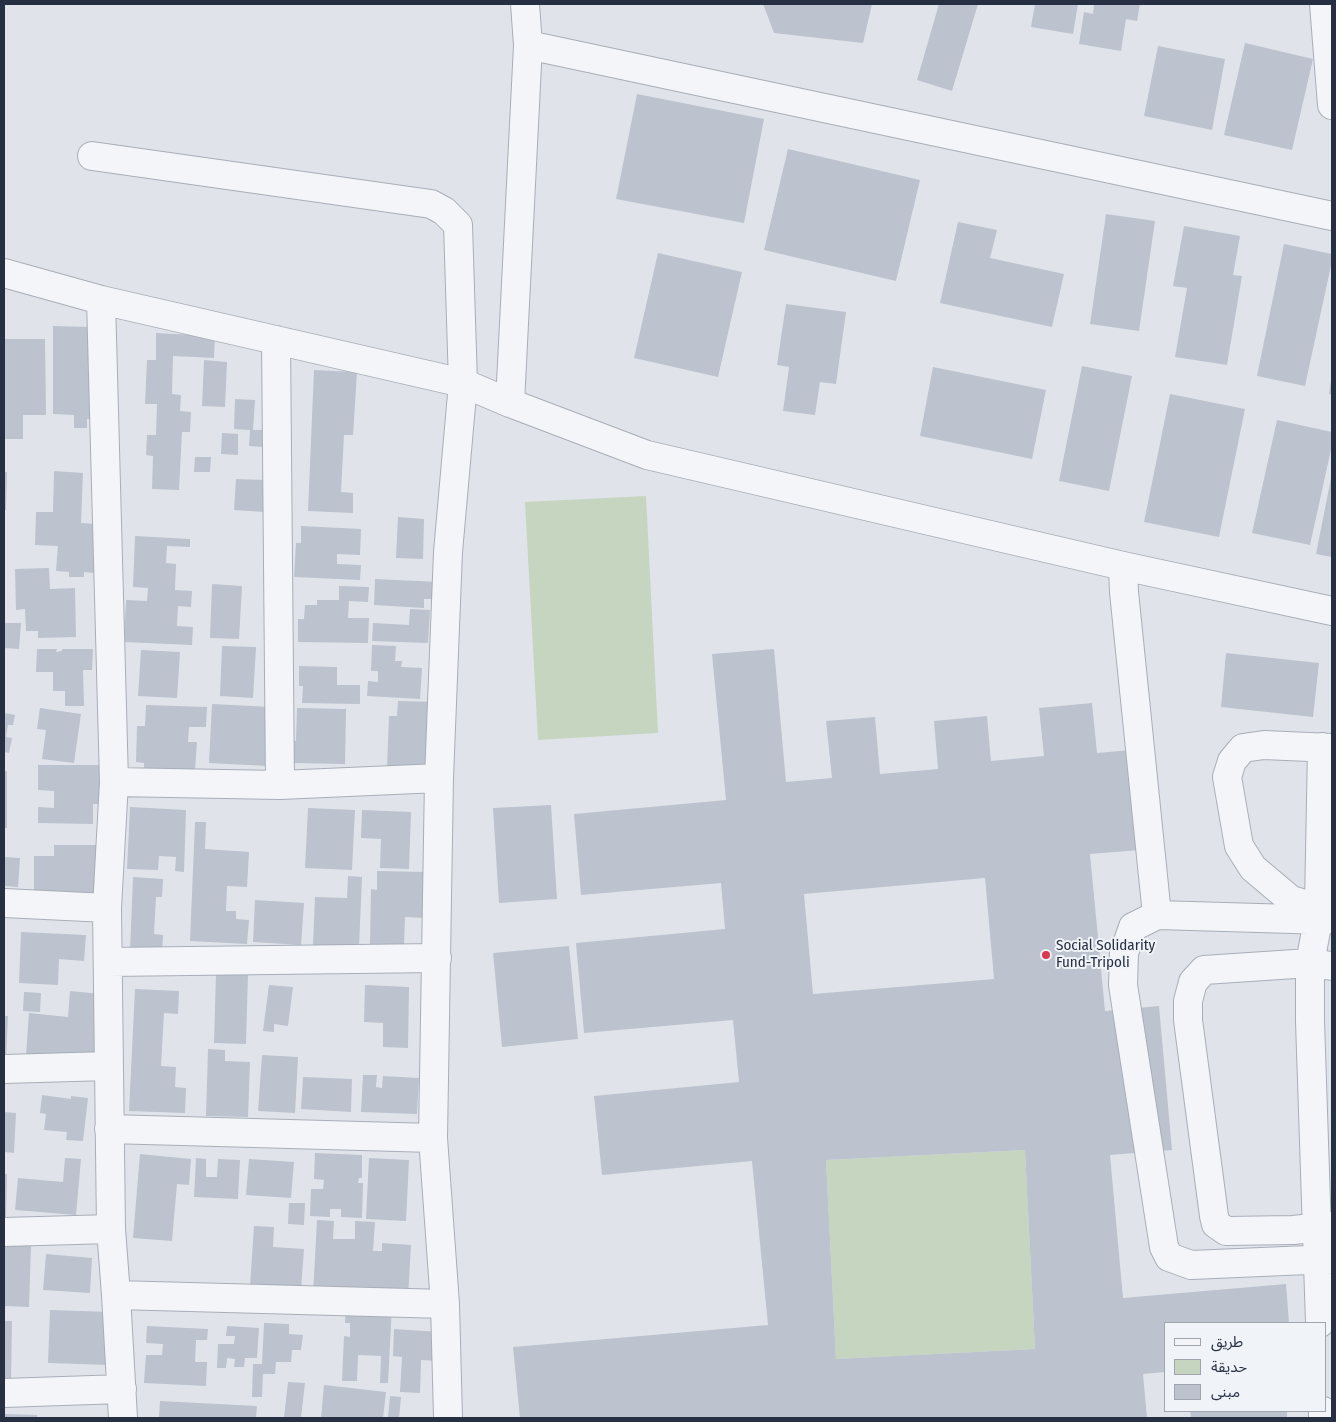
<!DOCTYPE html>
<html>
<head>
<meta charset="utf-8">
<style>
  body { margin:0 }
  #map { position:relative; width:1336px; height:1422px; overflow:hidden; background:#e0e4ea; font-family:"Fira Sans Condensed","Noto Sans Arabic",sans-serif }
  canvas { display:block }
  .frame { position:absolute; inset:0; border:5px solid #273043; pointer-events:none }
  .legend { position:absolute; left:1164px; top:1322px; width:162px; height:90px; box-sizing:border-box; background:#f0f3f7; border:1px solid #a0a5af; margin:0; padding:6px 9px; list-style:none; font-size:15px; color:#273043 }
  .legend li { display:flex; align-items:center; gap:10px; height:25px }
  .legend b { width:25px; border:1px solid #a0a5af }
</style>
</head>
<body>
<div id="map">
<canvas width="1336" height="1422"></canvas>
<div class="frame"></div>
<ul class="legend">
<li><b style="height:6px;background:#f3f5f8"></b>طريق</li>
<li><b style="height:14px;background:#c5d5c0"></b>حديقة</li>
<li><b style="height:14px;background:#bcc2ce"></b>مبنى</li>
</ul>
</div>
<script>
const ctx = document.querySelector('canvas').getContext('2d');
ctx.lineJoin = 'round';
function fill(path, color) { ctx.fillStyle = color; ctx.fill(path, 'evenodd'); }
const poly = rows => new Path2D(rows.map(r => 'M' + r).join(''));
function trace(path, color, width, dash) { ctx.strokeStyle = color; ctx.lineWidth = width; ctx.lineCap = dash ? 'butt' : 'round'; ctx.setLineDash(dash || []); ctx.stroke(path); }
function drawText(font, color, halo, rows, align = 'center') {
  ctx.font = font + ' "Fira Sans Condensed",sans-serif'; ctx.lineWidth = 4; ctx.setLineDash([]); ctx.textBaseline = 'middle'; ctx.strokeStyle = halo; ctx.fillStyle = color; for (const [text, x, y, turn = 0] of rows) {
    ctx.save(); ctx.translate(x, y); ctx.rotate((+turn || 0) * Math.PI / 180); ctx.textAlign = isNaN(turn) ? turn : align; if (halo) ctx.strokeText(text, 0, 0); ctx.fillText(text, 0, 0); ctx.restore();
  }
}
fill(poly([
  [646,496,658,733,538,740,525,502],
  [1025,1150,1035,1349,836,1359,826,1160]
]), '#c5d5c0');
fill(poly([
  [763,4,872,4,863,43,774,33],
  [939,4,978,4,952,91,917,80],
  [1035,4,1078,4,1073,34,1031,27],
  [1094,4,1140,4,1137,21,1126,19,1121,51,1079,44,1084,12,1093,14],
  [1245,43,1313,59,1292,150,1224,135],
  [1158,46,1225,59,1212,130,1144,116],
  [637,94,764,119,744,223,616,199],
  [788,149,920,180,896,281,764,250],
  [1106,214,1155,221,1139,331,1090,324],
  [958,222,997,230,990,258,1064,274,1052,327,940,303],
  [1184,226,1240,236,1233,275,1242,276,1227,365,1175,357,1187,288,1173,286],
  [1284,244,1332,254,1332,261,1305,386,1257,376],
  [658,253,742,272,718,377,634,358],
  [786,304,846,312,836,384,820,382,815,415,783,411,789,367,777,365],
  [53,326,90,327,89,394,102,394,97,419,87,419,87,428,74,428,74,415,53,414],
  [156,333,215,336,214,358,173,356,172,394,181,395,180,411,191,412,190,432,182,432,179,490,152,489,153,456,146,455,147,435,156,435,157,404,145,404,147,360,156,360],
  [4,339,45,339,46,415,23,415,23,439,4,439],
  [204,360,227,362,225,407,202,406],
  [1082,366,1132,376,1109,491,1059,481],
  [933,367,1046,390,1032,459,920,436],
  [314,370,357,372,353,435,344,435,341,492,353,493,353,513,308,511],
  [1331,381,1332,381,1332,395,1329,394],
  [1170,394,1245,409,1219,537,1144,522],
  [235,399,255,400,253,430,264,430,263,447,249,446,250,430,234,429],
  [1277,420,1332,432,1332,445,1310,545,1252,533],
  [222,433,238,434,238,455,221,454],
  [195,457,211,457,210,472,194,472],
  [54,471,83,473,81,523,97,524,95,573,84,572,84,577,69,577,69,572,56,571,58,546,35,545,36,512,53,512],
  [4,472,7,472,6,510,4,510],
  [1331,478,1332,478,1332,557,1316,554],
  [236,479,266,480,265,512,234,510],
  [398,517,424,519,423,559,396,558],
  [301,526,361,529,360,555,337,554,337,564,361,565,360,580,294,577,296,543,301,543],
  [135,536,190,539,190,547,167,546,166,563,176,564,175,590,192,591,191,607,178,606,177,626,193,627,192,645,124,642,126,600,147,601,148,588,133,587],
  [49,568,50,589,75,588,76,637,38,638,38,631,26,631,25,609,16,610,15,569],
  [375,579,440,582,439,599,424,599,424,608,374,605],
  [212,584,242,586,239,639,210,638],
  [339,586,369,587,368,602,349,601,348,618,369,618,368,643,298,642,298,619,304,619,305,605,317,605,317,600,339,600],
  [410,609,430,610,428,643,372,641,373,623,409,625],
  [4,623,21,623,19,649,4,648],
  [372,645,396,646,395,661,402,661,401,667,422,668,420,699,367,696,368,681,378,682,378,671,371,671],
  [222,646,256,647,253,698,220,696],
  [37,649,57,649,56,652,62,651,62,649,93,649,92,670,83,670,84,706,65,706,65,691,53,691,53,672,36,672],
  [774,649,786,782,832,778,826,721,875,717,880,774,938,769,934,721,987,716,991,761,1044,756,1039,708,1092,703,1097,753,1131,750,1140,850,1090,854,1105,1011,1159,1006,1172,1150,1110,1155,1123,1298,1286,1284,1289,1323,1165,1323,1165,1372,1143,1374,1147,1418,520,1418,513,1347,768,1325,752,1161,602,1175,594,1096,739,1082,733,1020,584,1033,576,943,725,929,721,883,581,895,574,814,726,800,712,654],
  [985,878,994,979,813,994,804,894],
  [1025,1150,1035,1349,836,1359,826,1160],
  [141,650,180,652,177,698,138,696],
  [1226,653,1319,663,1313,717,1221,707],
  [299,666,337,667,337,685,360,685,360,704,302,703,303,686,299,686],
  [398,701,438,702,437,768,387,767,389,716,397,716],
  [212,704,271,707,268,766,209,763],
  [146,705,207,707,206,727,189,727,188,742,197,742,195,770,144,768,144,763,136,762,137,726,145,726],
  [40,708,81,714,74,763,42,759,46,730,37,729],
  [297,708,346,709,345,764,293,763,294,741,296,741],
  [4,713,15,715,13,725,8,725,6,737,12,738,9,753,4,752],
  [38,765,103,765,103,804,93,804,93,824,38,823,38,807,54,808,54,791,38,790],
  [4,771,7,771,7,828,4,828],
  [551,805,557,899,499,903,493,808],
  [130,807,186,810,184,872,175,871,176,857,159,856,158,870,127,869],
  [308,808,355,810,352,870,305,868],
  [362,810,411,812,409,869,380,868,381,839,361,838],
  [195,822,206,822,205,849,249,852,247,887,227,886,226,911,236,911,236,919,249,920,247,944,190,941],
  [54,845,96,845,96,893,34,892,34,856,54,856],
  [4,857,20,858,18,887,4,886],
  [377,871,427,872,426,918,405,917,404,946,370,945,371,889,377,890],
  [348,876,362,877,359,947,313,945,315,897,347,898],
  [133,877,163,879,162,897,156,897,154,934,163,935,162,954,130,952],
  [255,900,304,903,301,945,253,942],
  [21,932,86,935,84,961,59,959,58,985,19,983],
  [569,946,578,1039,502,1047,493,953],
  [216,974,248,974,246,1044,214,1043],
  [269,985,293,987,288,1026,274,1024,274,1032,263,1031],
  [365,985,409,987,408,1048,383,1047,383,1023,364,1022],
  [135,989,179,991,178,1014,164,1013,161,1066,176,1067,175,1087,186,1088,185,1113,129,1111],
  [70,991,101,994,95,1061,26,1055,29,1013,68,1017],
  [24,992,41,993,40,1012,23,1011],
  [4,1016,8,1016,6,1059,4,1059],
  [208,1049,225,1050,225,1061,250,1062,248,1117,206,1116],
  [262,1055,298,1057,295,1113,258,1111],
  [363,1075,377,1075,376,1087,382,1088,383,1076,419,1078,417,1114,361,1112],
  [303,1077,352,1079,351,1112,301,1109],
  [42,1095,71,1099,71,1096,88,1098,83,1141,66,1140,67,1132,44,1130,46,1114,40,1113],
  [4,1112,16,1113,14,1153,5,1152],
  [315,1153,362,1155,362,1178,359,1178,358,1183,363,1183,362,1218,341,1217,341,1209,330,1209,330,1217,310,1216,311,1189,323,1189,324,1180,314,1179],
  [140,1154,191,1159,189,1185,177,1184,172,1241,133,1238],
  [65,1158,81,1159,76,1215,15,1210,18,1178,63,1182],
  [196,1158,206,1159,206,1177,217,1177,218,1159,240,1160,238,1199,194,1197],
  [369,1158,409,1160,406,1221,366,1219],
  [249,1159,294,1162,291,1198,246,1195],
  [4,1174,7,1174,6,1218,4,1218],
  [289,1203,305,1203,304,1225,288,1224],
  [317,1220,334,1221,333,1239,355,1239,355,1221,375,1222,373,1251,382,1251,382,1243,411,1245,408,1298,313,1294],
  [254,1226,274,1227,273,1247,304,1249,301,1289,250,1286],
  [4,1245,31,1246,29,1307,4,1306],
  [46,1254,92,1258,90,1293,43,1290],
  [346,1304,392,1306,388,1383,380,1383,381,1356,358,1355,357,1381,342,1381,344,1336,350,1337,350,1323,345,1323],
  [50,1310,111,1312,109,1365,48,1363],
  [4,1321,12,1321,11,1381,4,1381],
  [264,1323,289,1324,289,1334,303,1335,301,1350,292,1350,291,1362,276,1362,275,1374,263,1374,262,1397,252,1397,253,1364,262,1364],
  [147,1326,208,1329,207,1340,196,1340,195,1362,207,1362,206,1386,144,1383,146,1355,162,1355,163,1344,146,1343],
  [227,1326,259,1328,257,1358,245,1358,244,1367,234,1367,235,1359,227,1358,226,1368,217,1368,218,1344,234,1344,235,1336,226,1336],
  [394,1329,440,1332,439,1361,421,1360,420,1393,400,1392,402,1357,393,1356],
  [288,1382,305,1383,301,1418,284,1418],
  [324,1385,386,1392,383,1418,321,1418],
  [390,1396,401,1397,399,1418,388,1418],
  [160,1401,257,1406,256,1418,159,1418],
  [1190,1411,1287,1411,1287,1418,1191,1418],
  [4,1414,37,1415,37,1418,4,1418]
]), '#bcc2ce');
const minor = poly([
  [1324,4,1332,105],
  [528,45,1332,216],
  [92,156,431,204,444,211,458,225,463,383,448,552,439,778,433,1138,445,1304,448,1418],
  [4,273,101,300,463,383,510,403,647,455,1123,566,1332,611],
  [101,300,114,782,107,908,111,1229,116,1295,123,1418],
  [276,340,280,785],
  [510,403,528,45,525,4],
  [1123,566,1124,592,1157,915,1133,927,1124,953,1123,985,1164,1247,1169,1257,1191,1265,1332,1259],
  [1332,748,1264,745,1243,748,1232,761,1227,777,1239,846,1253,868,1291,900,1308,905,1332,904],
  [114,782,280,785,439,778],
  [4,903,107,908],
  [1157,915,1326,920],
  [108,962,437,958],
  [1332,966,1310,963,1204,970,1193,982,1188,1001,1188,1020,1214,1216,1216,1224,1226,1231,1293,1230,1332,1226],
  [4,1069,109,1066],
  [109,1129,433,1138],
  [4,1232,111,1229],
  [116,1295,445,1304],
  [1320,1323,1310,1021,1310,963,1318,920,1319,905,1322,747],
  [4,1393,122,1389],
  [1323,1411,1323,1418]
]);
trace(minor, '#a8aeb8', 30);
trace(minor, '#f3f5f8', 28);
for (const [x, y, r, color] of [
  [1046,955,5,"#db394d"]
]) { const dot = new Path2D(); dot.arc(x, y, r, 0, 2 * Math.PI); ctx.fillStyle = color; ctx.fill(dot); trace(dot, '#f0f3f7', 2); }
drawText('15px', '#273043', '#f0f3f7', [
  ["Social Solidarity",1056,946],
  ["Fund-Tripoli",1056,963]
], 'left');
</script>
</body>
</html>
